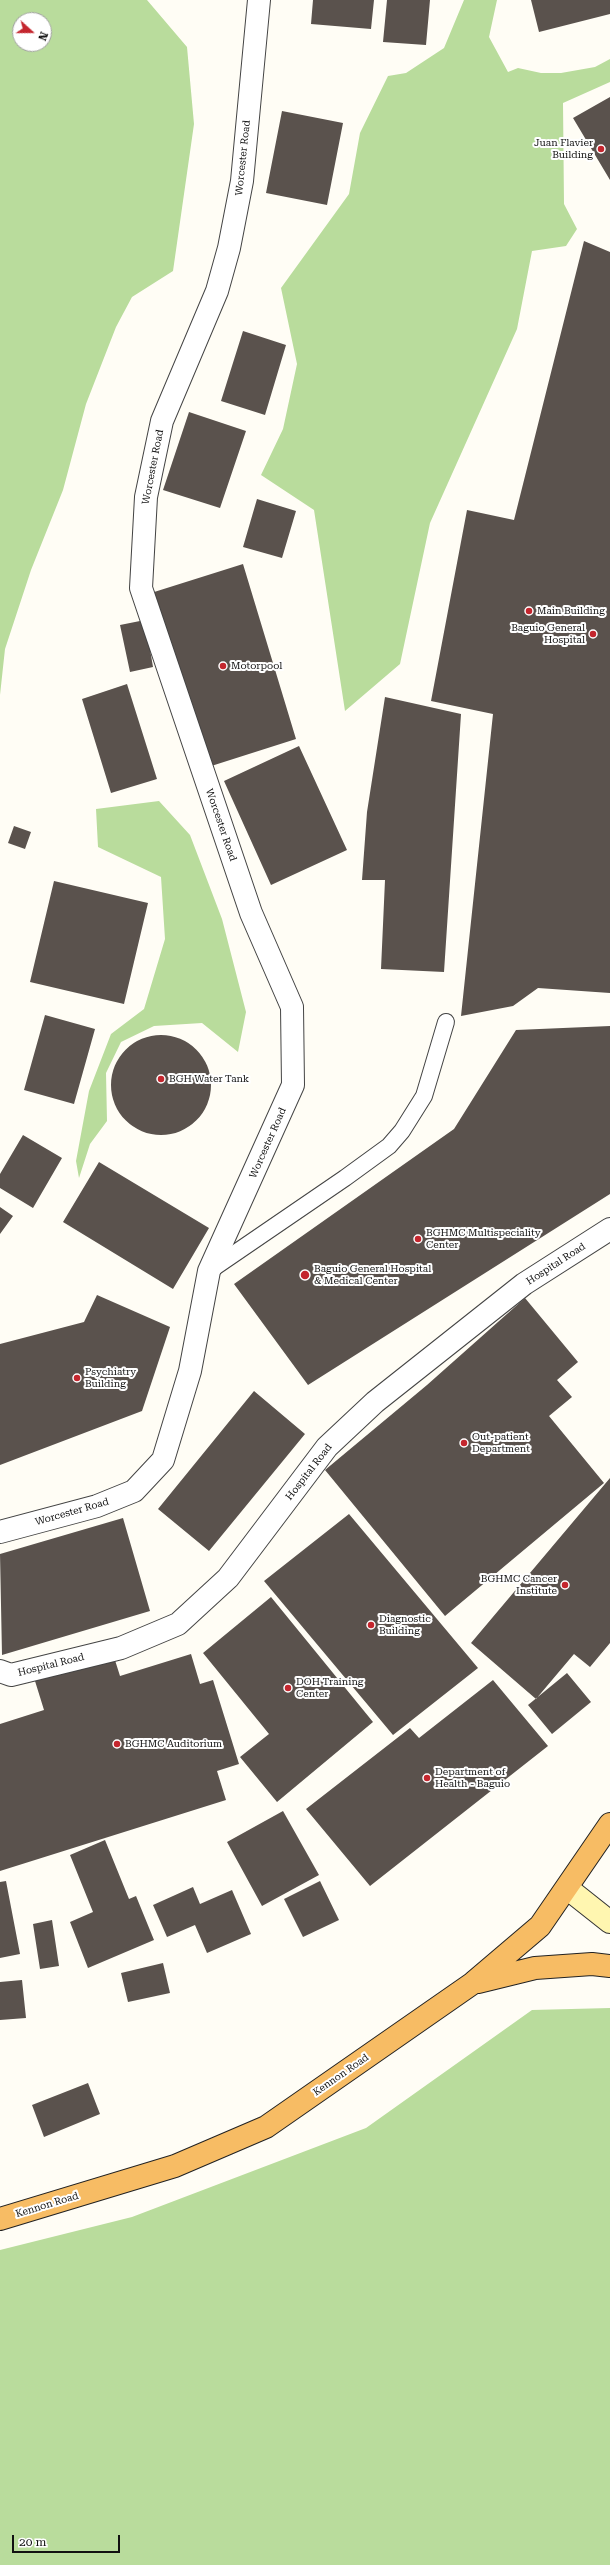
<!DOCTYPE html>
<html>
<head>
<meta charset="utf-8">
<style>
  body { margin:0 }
  #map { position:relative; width:610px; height:2565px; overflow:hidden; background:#fffdf5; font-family:"Roboto Serif",serif }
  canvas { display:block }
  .north { position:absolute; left:12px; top:12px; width:40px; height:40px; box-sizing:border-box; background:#fff; border:1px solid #a0a0a0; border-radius:50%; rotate:111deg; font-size:11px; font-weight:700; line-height:16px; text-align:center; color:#111 }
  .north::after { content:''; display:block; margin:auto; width:14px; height:18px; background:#c4262e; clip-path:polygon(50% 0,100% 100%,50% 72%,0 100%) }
  .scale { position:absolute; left:12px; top:2535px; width:108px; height:18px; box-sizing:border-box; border:2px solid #111; border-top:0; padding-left:5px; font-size:12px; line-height:14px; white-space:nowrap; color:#111; -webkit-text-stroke:3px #fff; paint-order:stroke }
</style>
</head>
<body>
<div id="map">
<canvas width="610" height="2565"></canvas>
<div class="north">N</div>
<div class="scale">20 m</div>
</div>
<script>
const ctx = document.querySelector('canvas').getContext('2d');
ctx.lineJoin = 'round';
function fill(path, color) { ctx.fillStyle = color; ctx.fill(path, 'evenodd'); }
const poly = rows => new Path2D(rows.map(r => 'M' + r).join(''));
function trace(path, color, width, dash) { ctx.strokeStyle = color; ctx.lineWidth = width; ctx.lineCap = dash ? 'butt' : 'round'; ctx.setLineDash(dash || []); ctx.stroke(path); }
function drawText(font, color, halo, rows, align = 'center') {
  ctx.font = font + ' "Roboto Serif",serif'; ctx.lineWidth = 4; ctx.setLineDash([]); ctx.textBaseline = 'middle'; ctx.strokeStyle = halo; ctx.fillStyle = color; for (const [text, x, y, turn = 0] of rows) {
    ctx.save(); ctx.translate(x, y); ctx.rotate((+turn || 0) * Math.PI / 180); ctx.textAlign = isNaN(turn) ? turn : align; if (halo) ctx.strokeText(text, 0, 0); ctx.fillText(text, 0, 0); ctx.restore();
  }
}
fill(poly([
  [0,0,147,0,187,47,194,124,173,271,132,297,116,327,86,404,63,490,31,570,5,649,0,695],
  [20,20,44,20,44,44,20,44],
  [464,0,497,0,489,37,508,72,518,68,541,73,561,73,595,67,610,59,610,82,563,103,564,204,577,229,566,246,532,251,517,329,430,523,400,664,345,711,314,510,261,475,283,429,297,364,281,288,349,194,360,133,388,76,406,73,444,48],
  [159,801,190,835,222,919,246,1012,238,1052,202,1023,154,1026,121,1042,106,1073,107,1121,90,1144,79,1178,76,1161,89,1091,111,1034,144,1009,165,939,161,877,98,847,96,809],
  [610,2008,610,2565,0,2565,0,2250,132,2217,366,2128,532,2010]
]), '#b9dc9c');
fill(poly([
  [313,0,374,0,371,29,311,24],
  [387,0,430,0,426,45,383,42],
  [531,0,610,0,610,14,539,32],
  [610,97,610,180,573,118],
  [282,111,343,123,327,205,266,193],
  [584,241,610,252,610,993,538,988,513,1006,461,1016,493,714,431,701,467,510,514,520],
  [243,331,286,345,265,415,221,401],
  [189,412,246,431,220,508,163,490],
  [257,499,296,511,282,558,243,547],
  [243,564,296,739,205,768,151,593],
  [145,620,153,667,130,672,120,625],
  [127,684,157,779,111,793,82,699],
  [385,697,461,714,444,972,381,969,385,880,362,880,367,812],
  [299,746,347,850,271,885,224,781],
  [14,826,31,832,25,849,8,843],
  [54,881,148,903,124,1004,30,982],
  [45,1015,95,1029,74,1104,24,1090],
  [610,1026,610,1194,308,1385,234,1284,454,1129,516,1030],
  '111 1085a50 50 0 1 1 100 0a50 50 0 1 1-100 0Z',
  [23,1135,62,1158,33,1208,0,1188,0,1174],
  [99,1162,209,1228,173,1289,63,1222],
  [0,1207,13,1216,0,1234],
  [97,1295,170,1327,142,1411,0,1465,0,1344,84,1322],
  [525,1298,578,1362,557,1380,572,1397,549,1416,604,1483,445,1616,325,1470,427,1385],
  [254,1391,305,1434,209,1551,158,1509],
  [610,1478,610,1643,590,1667,574,1654,536,1699,471,1643],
  [349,1514,478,1668,393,1735,264,1581],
  [123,1518,150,1611,2,1655,0,1554],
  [271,1597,373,1722,277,1802,240,1757,269,1734,203,1653],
  [191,1654,200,1684,213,1680,239,1764,217,1771,226,1800,0,1871,0,1724,44,1710,35,1681,114,1657,120,1676],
  [567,1673,591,1702,552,1734,528,1705],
  [493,1680,548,1746,370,1886,306,1809,410,1728,419,1738],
  [283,1811,319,1875,262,1906,227,1842],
  [105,1840,129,1899,136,1896,154,1940,88,1968,70,1922,93,1912,70,1855],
  [6,1881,20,1954,0,1958,0,1882],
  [320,1881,339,1920,303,1937,284,1899],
  [193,1887,200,1904,232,1890,251,1934,207,1953,195,1925,167,1937,153,1905],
  [52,1920,59,1966,40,1969,33,1924],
  [163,1963,170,1993,128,2002,121,1973],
  [22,1980,26,2018,0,2020,0,1982],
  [88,2083,100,2114,44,2137,32,2105]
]), '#5a524d');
const service = poly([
  [209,1271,345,1178,389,1146,402,1131,424,1096,446,1022]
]);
const minor = poly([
  [0,1532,97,1506,134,1491,163,1460,190,1371,209,1271,293,1085,292,1007,251,913,141,588,146,497,162,421,217,291,229,248,242,181,259,0],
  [0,1671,11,1675,121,1648,178,1624,228,1578,327,1447,375,1402,524,1284,610,1229]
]);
const secondary = poly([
  [567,1888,610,1922]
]);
const trunk = poly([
  [478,1982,535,1968,592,1964,610,1966],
  [0,2219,175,2166,266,2127,473,1983,540,1926,610,1824]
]);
trace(service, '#444', 18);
trace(minor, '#444', 24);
trace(secondary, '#333', 24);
trace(trunk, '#222', 24);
trace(service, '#fff', 16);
trace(minor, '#fff', 22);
trace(secondary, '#fff6b0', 22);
trace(trunk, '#f7bc64', 22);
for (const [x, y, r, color] of [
  [601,149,4,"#c4262e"],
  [529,611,4,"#c4262e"],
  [593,634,4,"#c4262e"],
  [223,666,4,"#c4262e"],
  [161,1079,4,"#c4262e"],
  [418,1239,4,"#c4262e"],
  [305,1275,5,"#c4262e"],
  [77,1378,4,"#c4262e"],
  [464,1443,4,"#c4262e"],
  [565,1585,4,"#c4262e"],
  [371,1625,4,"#c4262e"],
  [288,1688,4,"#c4262e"],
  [117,1744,4,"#c4262e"],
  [427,1778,4,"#c4262e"]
]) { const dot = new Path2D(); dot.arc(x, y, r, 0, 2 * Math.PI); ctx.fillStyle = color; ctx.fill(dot); trace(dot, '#fff', 1.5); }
drawText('10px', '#111', '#fff', [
  ["Juan Flavier",593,143,"right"],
  ["Building",593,155,"right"],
  ["Main Building",537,611],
  ["Baguio General",585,628,"right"],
  ["Hospital",585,640,"right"],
  ["Motorpool",231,666],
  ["BGH Water Tank",169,1079],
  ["BGHMC Multispeciality",426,1233],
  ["Center",426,1245],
  ["Baguio General Hospital",314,1269],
  ["& Medical Center",314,1281],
  ["Psychiatry",85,1372],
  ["Building",85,1384],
  ["Out-patient",472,1437],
  ["Department",472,1449],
  ["BGHMC Cancer",557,1579,"right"],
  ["Institute",557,1591,"right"],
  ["Diagnostic",379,1619],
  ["Building",379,1631],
  ["DOH Training",296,1682],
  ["Center",296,1694],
  ["BGHMC Auditorium",125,1744],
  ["Department of",435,1772],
  ["Health - Baguio",435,1784]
], 'left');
drawText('10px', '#111', '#fff', [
  ["Worcester Road",243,158,-84],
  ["Worcester Road",153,467,-79],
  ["Worcester Road",221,825,71],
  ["Worcester Road",268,1143,-66],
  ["Hospital Road",556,1264,-33],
  ["Hospital Road",309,1472,-52],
  ["Worcester Road",72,1512,-16],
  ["Hospital Road",51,1665,-14],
  ["Kennon Road",341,2075,-35],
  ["Kennon Road",47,2205,-17]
]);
</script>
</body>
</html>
